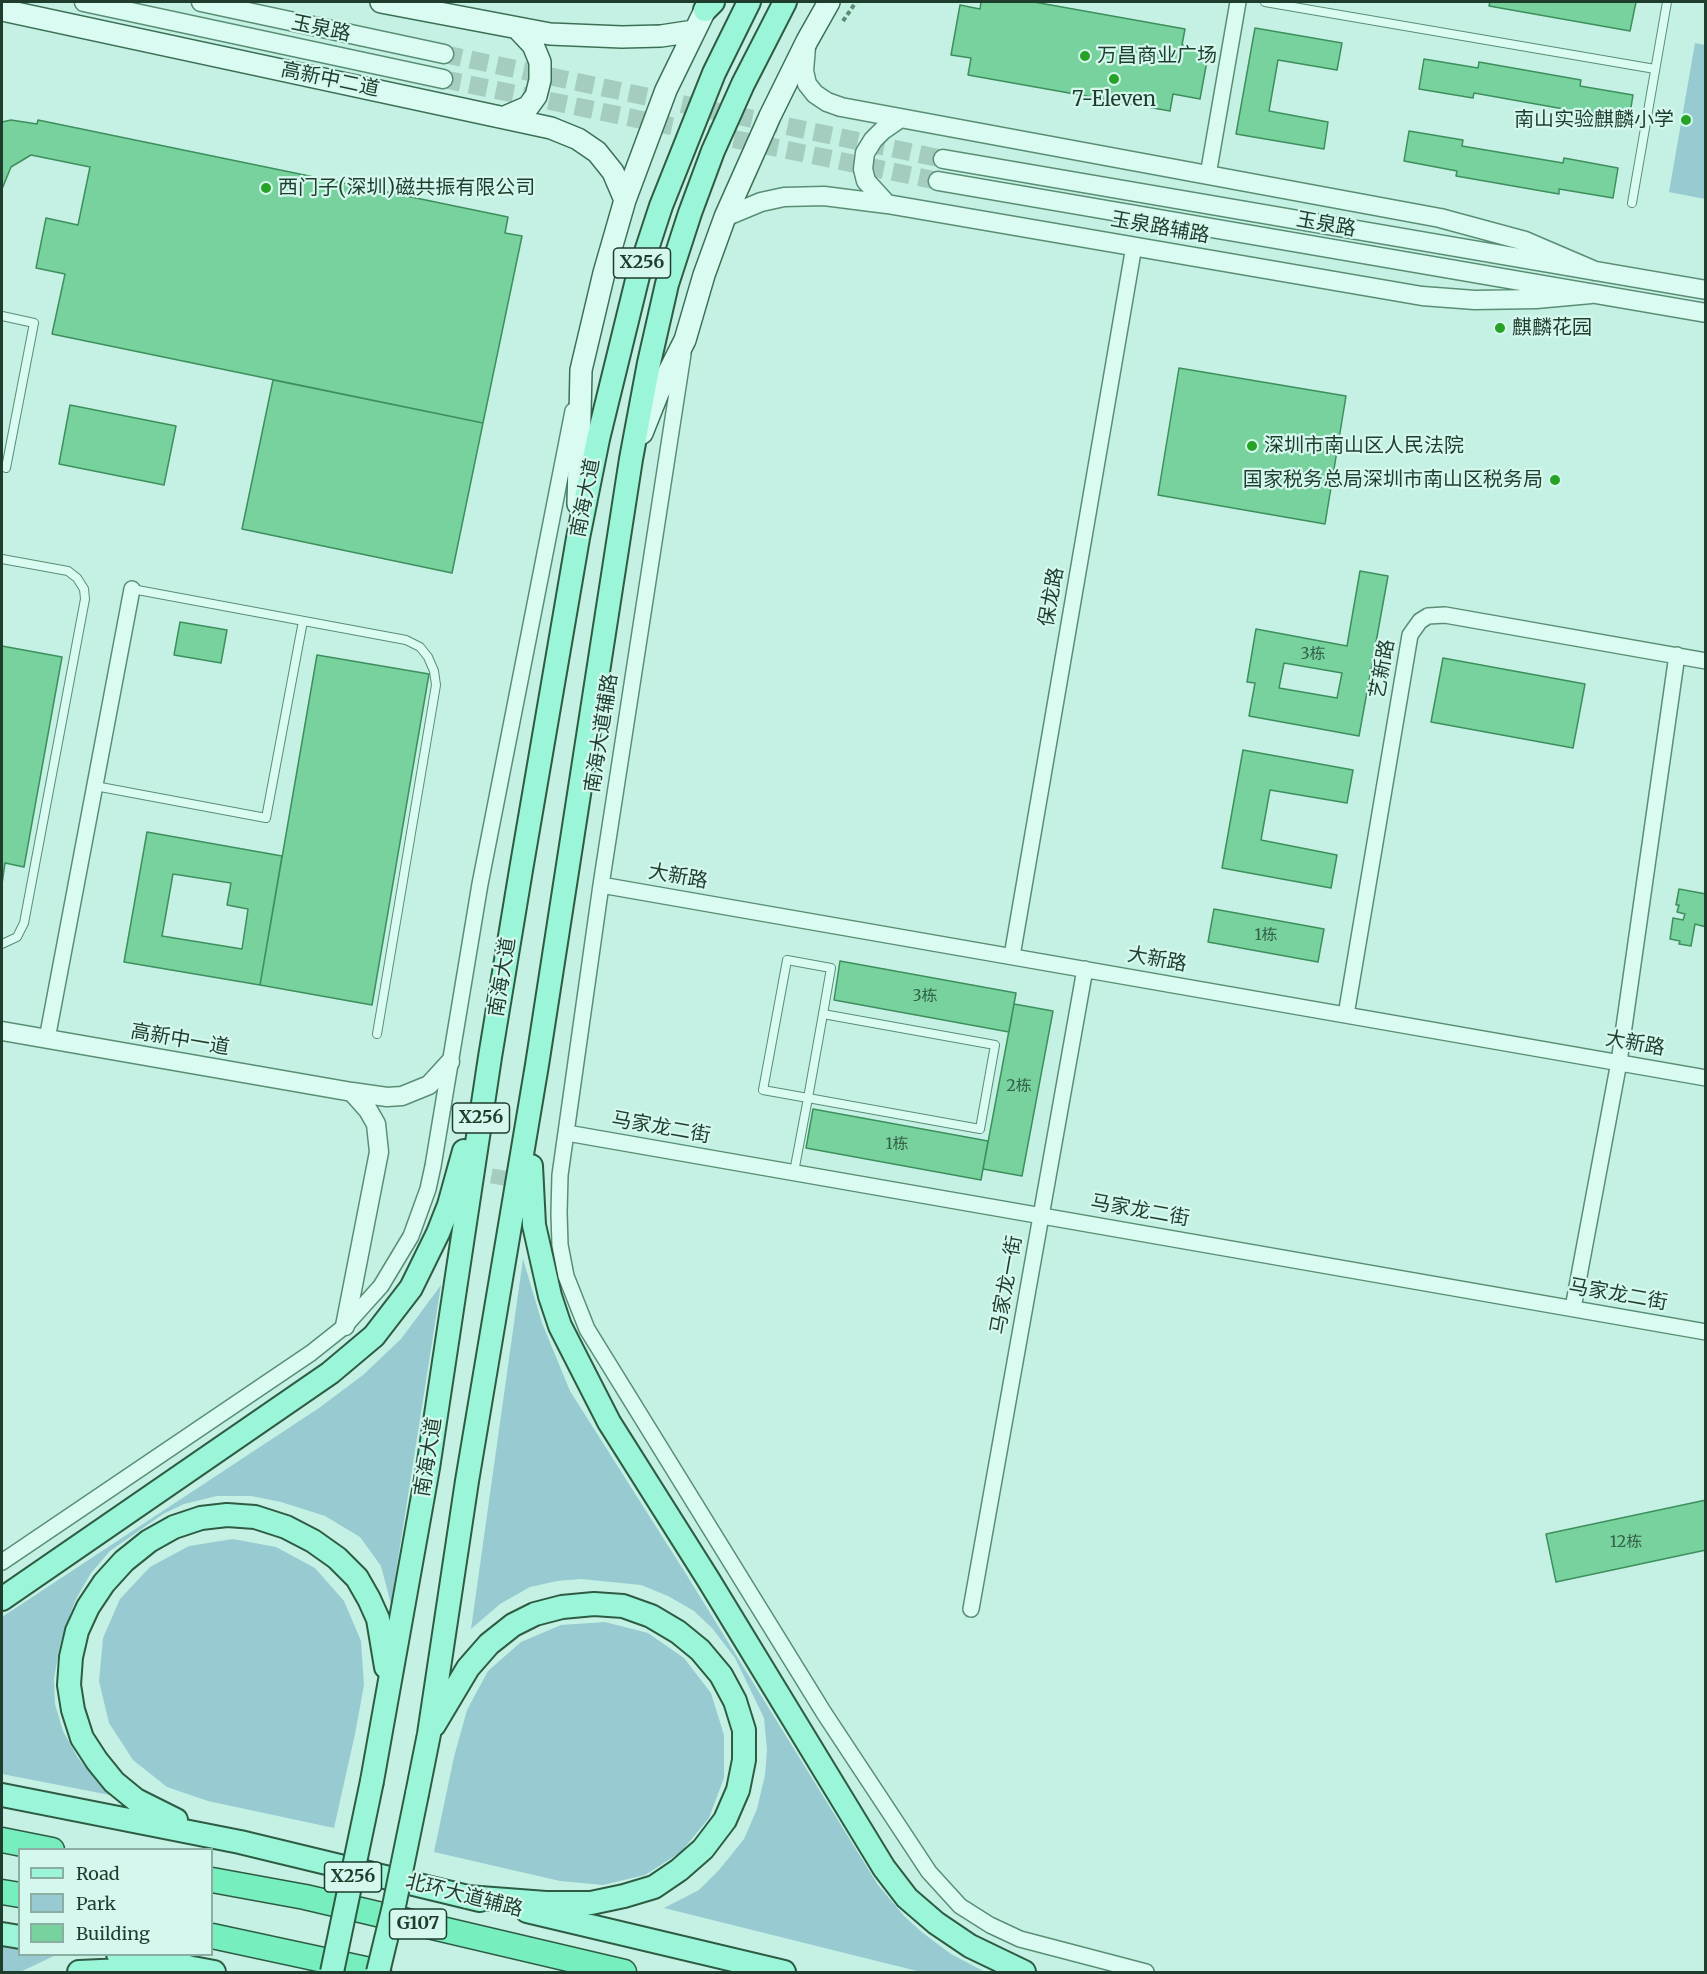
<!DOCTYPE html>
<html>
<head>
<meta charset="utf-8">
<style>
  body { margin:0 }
  #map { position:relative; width:1707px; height:1974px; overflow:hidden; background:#c5f1e4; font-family:Merriweather,serif }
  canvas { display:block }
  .frame { position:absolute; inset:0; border:3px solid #1e3d2d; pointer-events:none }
  .legend { position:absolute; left:18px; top:1848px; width:195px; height:108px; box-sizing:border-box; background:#d5f8ee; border:2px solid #8cada1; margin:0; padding:8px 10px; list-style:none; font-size:18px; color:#1e3d2d }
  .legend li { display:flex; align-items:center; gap:12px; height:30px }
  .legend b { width:30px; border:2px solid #8cada1 }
</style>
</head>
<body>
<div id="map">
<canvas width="1707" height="1974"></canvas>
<div class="frame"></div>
<ul class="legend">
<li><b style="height:8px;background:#9bf6d9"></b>Road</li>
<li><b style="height:16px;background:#98cad1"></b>Park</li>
<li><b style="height:16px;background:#78d29d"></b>Building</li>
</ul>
</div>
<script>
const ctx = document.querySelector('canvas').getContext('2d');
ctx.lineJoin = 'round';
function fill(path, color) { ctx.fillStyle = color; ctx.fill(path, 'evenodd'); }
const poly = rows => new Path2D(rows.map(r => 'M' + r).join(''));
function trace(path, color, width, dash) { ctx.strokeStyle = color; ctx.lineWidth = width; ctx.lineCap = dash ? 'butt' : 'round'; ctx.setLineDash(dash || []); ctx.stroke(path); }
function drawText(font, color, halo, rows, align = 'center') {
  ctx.font = font + ' Merriweather,"Noto Sans SC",serif'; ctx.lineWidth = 4.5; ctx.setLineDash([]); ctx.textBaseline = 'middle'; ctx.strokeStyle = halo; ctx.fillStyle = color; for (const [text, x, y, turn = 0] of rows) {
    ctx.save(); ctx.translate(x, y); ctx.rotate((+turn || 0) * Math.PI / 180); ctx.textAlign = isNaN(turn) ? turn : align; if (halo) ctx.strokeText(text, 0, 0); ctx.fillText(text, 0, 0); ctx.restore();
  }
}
fill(poly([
  [1695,43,1705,45,1705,199,1669,192],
  [523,1259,542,1323,570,1391,686,1574,878,1885,905,1917,923,1933,951,1954,985,1972,921,1972,664,1908,699,1890,719,1870,744,1839,757,1809,765,1775,767,1750,764,1718,735,1658,712,1628,694,1611,668,1596,641,1585,581,1579,557,1581,530,1587,500,1604,471,1629],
  [441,1285,391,1604,381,1566,360,1537,325,1516,281,1502,251,1496,217,1496,184,1504,163,1514,110,1551,91,1573,76,1599,67,1622,59,1649,54,1679,55,1704,63,1731,78,1758,110,1795,2,1774,2,1617,319,1408,363,1375,401,1339],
  [233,1539,276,1547,315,1568,344,1601,361,1641,364,1685,355,1734,334,1828,208,1801,167,1787,133,1760,109,1723,99,1681,103,1638,120,1599,150,1567,189,1546],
  [605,1622,648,1633,684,1658,711,1693,724,1735,724,1778,709,1818,681,1852,645,1875,603,1885,560,1881,434,1852,454,1757,467,1710,488,1671,521,1642,561,1625],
  [2,1944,19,1947,20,1954,56,1955,20,1972,2,1972]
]), '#98cad1');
const building = poly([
  [981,2,1034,2,1185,29,1182,45,1209,50,1200,99,1173,94,1170,111,968,75,971,58,951,55,960,5,980,9,981,2],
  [1490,2,1636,2,1630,31,1489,6,1490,2],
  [1255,28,1342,43,1337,70,1278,60,1269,111,1328,122,1324,149,1236,134,1255,28],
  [1424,59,1478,68,1479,62,1581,80,1580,86,1633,95,1628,126,1574,116,1575,111,1474,93,1473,98,1419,89,1424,59],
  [11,120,37,124,38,120,508,217,505,233,522,236,483,423,52,334,65,274,36,268,46,218,78,225,90,167,31,155,11,167,2,189,2,122,11,120],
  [1409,131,1463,140,1462,146,1563,163,1564,158,1618,168,1613,198,1559,189,1559,194,1456,176,1457,171,1404,161,1409,131],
  [1179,368,1346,396,1325,524,1158,495,1179,368],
  [273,380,483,423,452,573,242,529,273,380],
  [70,405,176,426,164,485,59,464,70,405],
  [1360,571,1388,576,1359,736,1249,716,1255,683,1247,682,1256,629,1347,646,1360,571],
  [1284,663,1342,673,1337,698,1279,688,1284,663],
  [180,622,227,630,221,663,174,655,180,622],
  [2,646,62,657,24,867,5,863,2,884,2,646],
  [317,655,429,674,372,1005,260,985,317,655],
  [1443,658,1585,684,1573,748,1431,722,1443,658],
  [1243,750,1353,770,1347,803,1270,790,1261,840,1337,855,1331,888,1222,868,1243,750],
  [147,832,282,856,260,985,124,962,147,832],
  [173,874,231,883,227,905,248,909,242,949,162,936,173,874],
  [1679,889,1706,894,1706,927,1695,924,1691,946,1679,944,1680,941,1670,939,1673,918,1683,920,1685,914,1677,912,1679,905,1676,905,1679,889],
  [1214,909,1324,929,1318,962,1208,942,1214,909],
  [840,961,1016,993,1009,1032,834,1000,840,961],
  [1014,1004,1053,1011,1022,1176,983,1169,1014,1004],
  [813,1109,988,1141,981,1180,806,1148,813,1109],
  [1706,1500,1706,1550,1556,1582,1546,1534,1706,1500]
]);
fill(building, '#78d29d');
trace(building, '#3d8f5d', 1.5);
trace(poly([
  [446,1168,544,1185]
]), '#a4cdbf', 15, [15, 8]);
trace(poly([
  [444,54,943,159],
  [443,79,938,181]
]), '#a4cdbf', 18, [18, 9]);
const service = poly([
  [1265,2,1655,69],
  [1632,203,1667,2],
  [2,316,34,323,6,468],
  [2,559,68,571,77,578,84,589,85,599,24,923,17,937,2,944],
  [132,589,406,640,420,647,428,657,434,671,436,685,377,1034],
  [95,786,266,818,303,621],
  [794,1172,808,1098,823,1014,831,968,787,960,763,1090,808,1098,980,1129,995,1045,823,1014]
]);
const minor = poly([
  [1208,175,1238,2],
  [683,354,601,885,560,1175,559,1213,560,1245,566,1276,587,1329,824,1713,929,1872,960,1906,990,1925,1020,1939,1146,1972],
  [601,885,1706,1078],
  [1012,956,1134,246],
  [1346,1015,1410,635,1420,621,1428,616,1445,615,1706,661],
  [47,1039,132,589],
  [567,1133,1706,1332],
  [1573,1308,1619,1062,1677,655],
  [2,1562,311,1353,345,1326,381,1286,411,1236,428,1189,433,1166,480,884,573,411],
  [971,1609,1085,969]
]);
const tertiary = poly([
  [84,2,443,79],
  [201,2,444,54],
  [806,47,804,71,807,84,815,94,827,102,841,107,1440,218,1525,241,1595,271],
  [943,159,1706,290],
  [938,181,1706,313],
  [887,204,866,181,863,169,865,153,873,140,883,130,899,119],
  [725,217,761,202,784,197,824,196,887,204,1422,296,1475,300,1536,299,1591,294],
  [2,1031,352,1092,387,1097,402,1096,429,1085,450,1062],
  [345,1326,379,1152,376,1124,368,1110,352,1092]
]);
const secondary = poly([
  [381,2,550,34,622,37,661,36,694,31],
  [2,10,551,128,578,139,597,152,613,172,625,200],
  [505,117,528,107,536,96,540,80,540,62,533,45,517,28],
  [642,433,658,393,685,340,704,275,725,217,770,116,807,41,829,2],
  [578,504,581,370,604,273,625,200,666,90,709,2]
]);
const primary = poly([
  [705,10,713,2],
  [531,1166,534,1225,550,1296,560,1326,609,1422,708,1579,884,1868,907,1898,936,1923,970,1946,1024,1972],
  [2,1599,330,1373,374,1336,411,1288,438,1233,449,1205,464,1151],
  [434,1725,468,1668,489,1644,513,1625,535,1614,562,1607,594,1604,623,1606,651,1616,678,1632,700,1650,721,1675,735,1701,744,1730,744,1760,738,1790,725,1820,703,1849,679,1870,654,1887,624,1896,591,1903,546,1903,467,1897],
  [372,1781,428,1468,490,1057,521,870,578,538,598,439,638,276,661,206,714,73,749,2],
  [417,1794,429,1734,467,1481,537,1065,631,459,649,363,667,284,690,213,713,151,743,84,785,2],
  [2,1795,240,1842,480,1900],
  [176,1820,136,1800,114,1782,97,1761,82,1738,73,1710,69,1685,71,1657,77,1631,88,1607,104,1583,124,1561,149,1541,174,1527,201,1518,227,1515,255,1517,286,1527,313,1541,337,1558,357,1578,369,1599,378,1619,386,1667],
  [527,1911,784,1972],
  [2,1934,20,1937],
  [118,1954,214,1972],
  [79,1972,189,1967]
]);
const trunk = poly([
  [2,1840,52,1850],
  [212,1880,305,1897,624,1972],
  [2,1892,20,1895],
  [212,1936,379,1972]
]);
trace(service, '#598e75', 10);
trace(minor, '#598e75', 18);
trace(tertiary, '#598e75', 21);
trace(secondary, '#3c7056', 24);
trace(primary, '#2e5c43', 26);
trace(trunk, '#2e5c43', 27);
trace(poly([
  [843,21,856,2]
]), '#598e75', 4, [4.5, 3]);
trace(service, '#d9fbf1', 8);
trace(minor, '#d9fbf1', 15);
trace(tertiary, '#d9fbf1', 18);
trace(secondary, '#d9fbf1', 21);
trace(primary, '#9bf6d9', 22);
trace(trunk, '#76eebe', 24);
const primaryBridge = poly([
  [332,1972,372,1781],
  [378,1972,394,1906,417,1794]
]);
trace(primaryBridge, '#2e5c43', 26, []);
trace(primaryBridge, '#9bf6d9', 22);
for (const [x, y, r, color] of [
  [1085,56,6,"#26a225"],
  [1114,79,6,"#26a225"],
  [1686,120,6,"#26a225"],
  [266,188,6,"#26a225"],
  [1500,328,6,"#26a225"],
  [1252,446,6,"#26a225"],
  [1555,480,6,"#26a225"]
]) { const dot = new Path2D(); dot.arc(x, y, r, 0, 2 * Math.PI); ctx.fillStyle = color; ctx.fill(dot); trace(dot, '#d5f8ee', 2); }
drawText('16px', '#346249', null, [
  ["3栋",1313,654],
  ["1栋",1266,935],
  ["3栋",925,996],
  ["2栋",1019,1086],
  ["1栋",897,1144],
  ["12栋",1626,1542]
]);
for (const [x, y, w] of [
  [642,263,57],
  [481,1118,57],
  [353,1877,57],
  [418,1924,57]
]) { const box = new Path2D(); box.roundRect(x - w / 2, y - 15, w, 30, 4.5); ctx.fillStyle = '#d5f8ee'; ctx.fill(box); trace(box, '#1e3d2d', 1.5); }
drawText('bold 18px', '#1e3d2d', null, [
  ["X256",642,263],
  ["X256",481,1118],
  ["X256",353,1877],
  ["G107",418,1924]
]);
drawText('20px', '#1e3d2d', '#d5f8ee', [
  ["玉泉路",321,29,12],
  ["高新中二道",330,80,12],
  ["玉泉路",1326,225,10],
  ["玉泉路辅路",1160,228,10],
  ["南海大道",586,498,-79],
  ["保龙路",1052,597,-80],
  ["艺新路",1383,669,-80],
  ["南海大道辅路",602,733,-81],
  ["大新路",678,877,10],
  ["大新路",1157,960,10],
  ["南海大道",503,977,-81],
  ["高新中一道",180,1040,10],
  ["大新路",1635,1044,10],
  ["马家龙二街",661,1128,10],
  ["马家龙二街",1140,1211,10],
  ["马家龙一街",1007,1285,-80],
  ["马家龙二街",1618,1295,10],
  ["南海大道",429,1457,-81],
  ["北环大道辅路",464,1896,14]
]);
drawText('20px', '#1e3d2d', '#d5f8ee', [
  ["万昌商业广场",1097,56],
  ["7-Eleven",1114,100,"center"],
  ["南山实验麒麟小学",1674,120,"right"],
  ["西门子(深圳)磁共振有限公司",278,188],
  ["麒麟花园",1512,328],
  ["深圳市南山区人民法院",1264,446],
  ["国家税务总局深圳市南山区税务局",1543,480,"right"]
], 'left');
</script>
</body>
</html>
